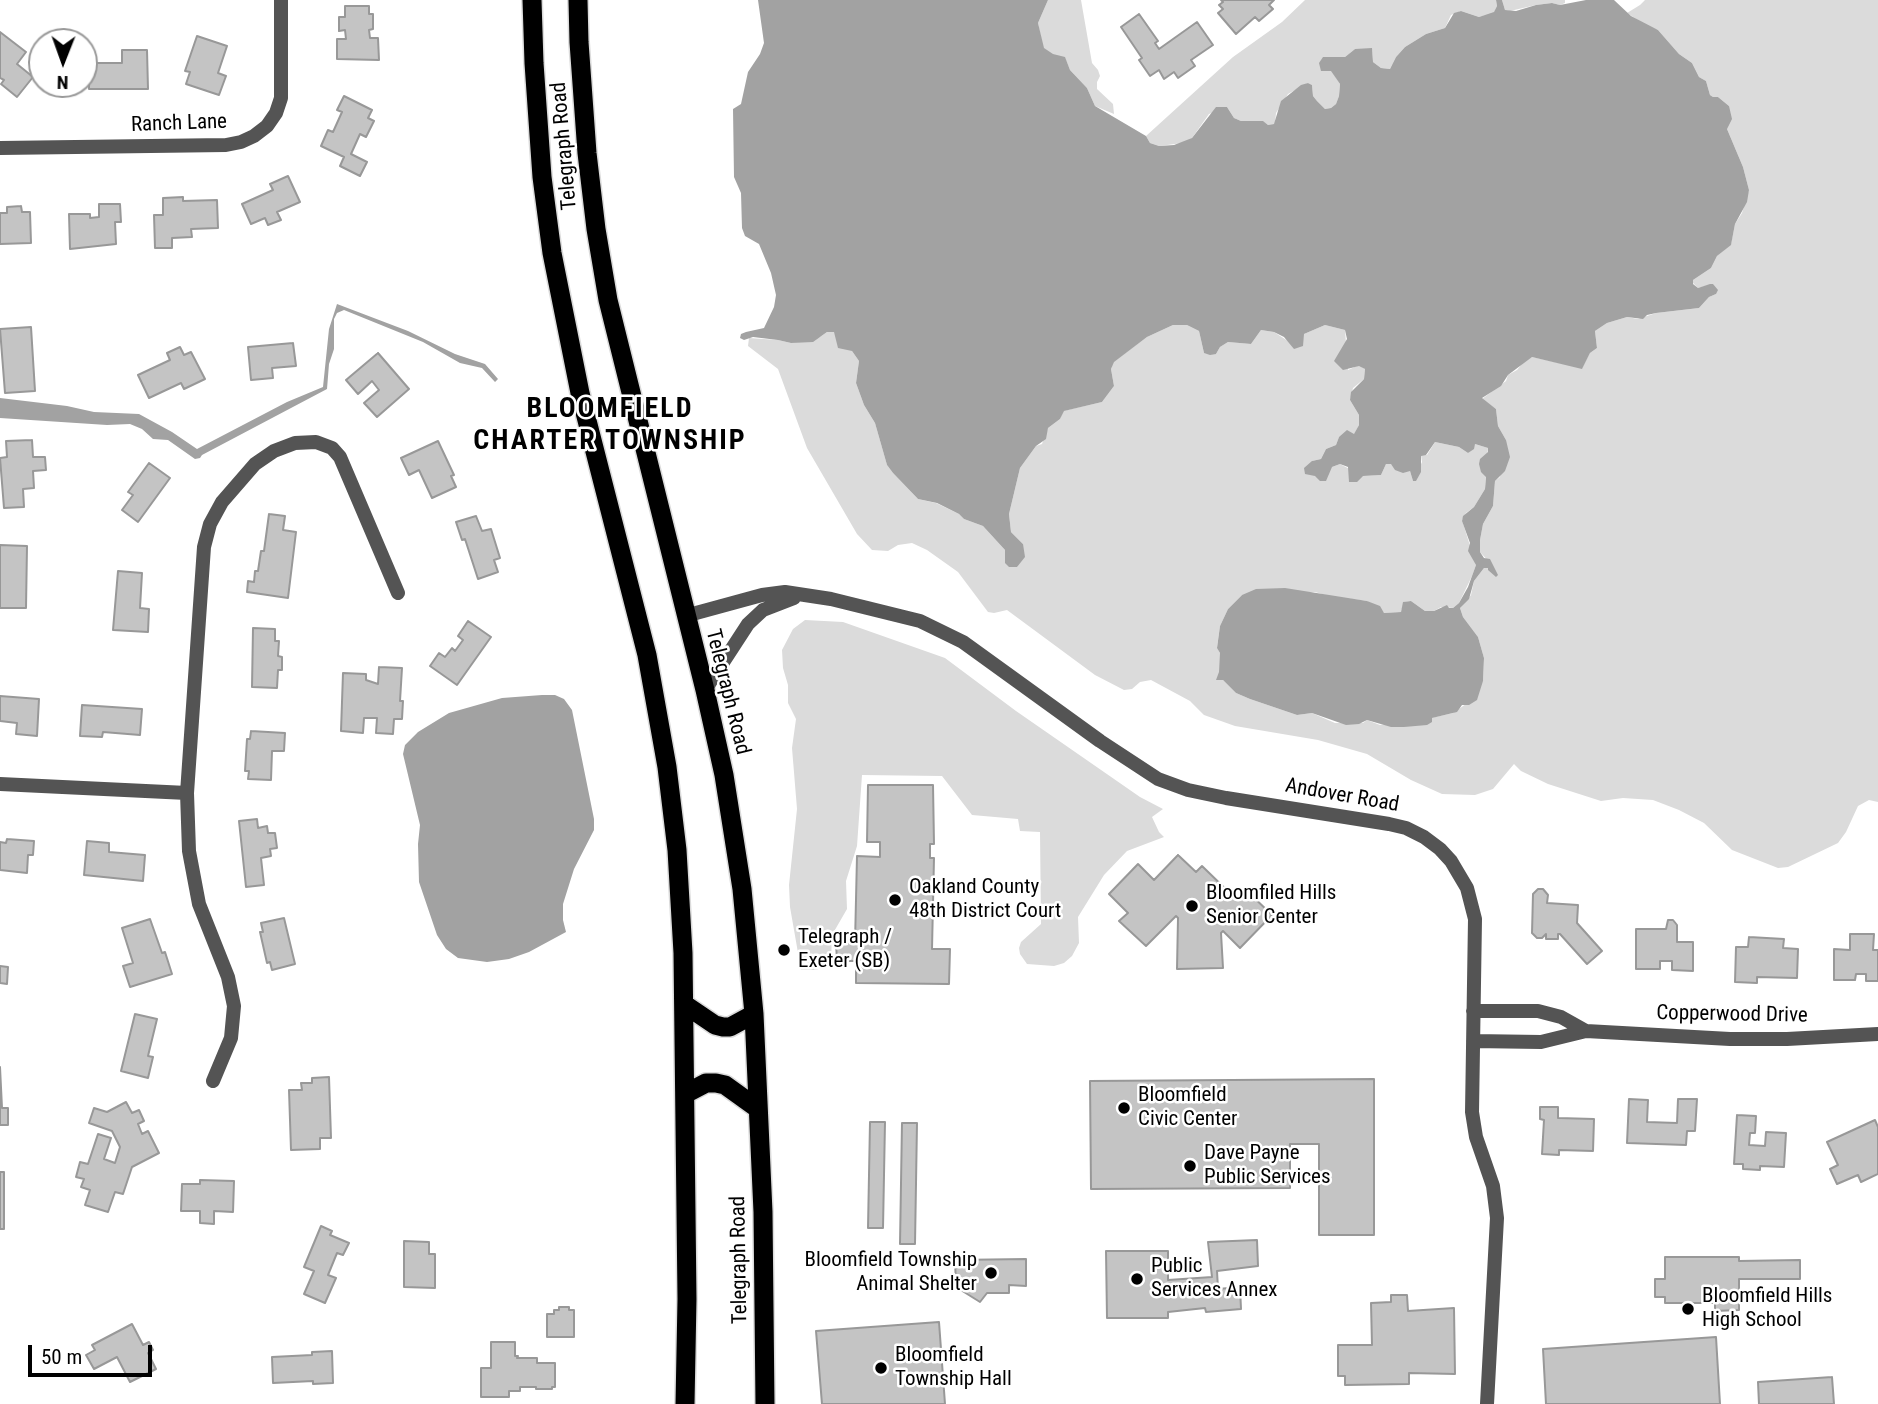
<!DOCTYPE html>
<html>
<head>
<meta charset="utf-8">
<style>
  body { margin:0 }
  #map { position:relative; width:1878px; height:1404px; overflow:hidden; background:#fff; font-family:"Roboto Condensed",sans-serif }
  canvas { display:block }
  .north { position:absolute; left:28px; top:28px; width:70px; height:70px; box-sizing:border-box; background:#fff; border:2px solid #999; border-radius:50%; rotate:181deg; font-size:19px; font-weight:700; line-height:28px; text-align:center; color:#000 }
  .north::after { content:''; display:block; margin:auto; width:24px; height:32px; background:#000; clip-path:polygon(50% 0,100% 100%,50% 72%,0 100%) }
  .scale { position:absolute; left:28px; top:1345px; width:124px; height:32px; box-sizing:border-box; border:4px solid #000; border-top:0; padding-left:9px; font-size:21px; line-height:24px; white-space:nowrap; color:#000; -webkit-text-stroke:5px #fff; paint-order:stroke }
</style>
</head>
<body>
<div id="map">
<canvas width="1878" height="1404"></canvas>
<div class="north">N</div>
<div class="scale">50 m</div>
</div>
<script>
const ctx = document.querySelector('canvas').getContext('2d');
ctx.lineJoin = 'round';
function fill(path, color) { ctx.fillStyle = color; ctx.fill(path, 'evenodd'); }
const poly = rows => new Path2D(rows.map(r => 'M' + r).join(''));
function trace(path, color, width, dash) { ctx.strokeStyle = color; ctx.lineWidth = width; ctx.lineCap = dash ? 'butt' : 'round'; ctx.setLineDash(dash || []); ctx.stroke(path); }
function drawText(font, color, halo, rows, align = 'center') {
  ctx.font = font + ' "Roboto Condensed",sans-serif'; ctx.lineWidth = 5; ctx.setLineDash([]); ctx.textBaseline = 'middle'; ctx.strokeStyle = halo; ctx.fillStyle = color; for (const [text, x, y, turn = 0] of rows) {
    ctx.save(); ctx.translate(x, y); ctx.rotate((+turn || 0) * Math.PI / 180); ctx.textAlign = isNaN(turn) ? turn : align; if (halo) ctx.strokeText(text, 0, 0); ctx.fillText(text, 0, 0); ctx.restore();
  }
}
fill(poly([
  [1048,0,1081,0,1092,63,1098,70,1100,76,1097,82,1097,89,1113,104,1114,114,1095,106,1087,88,1070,70,1065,58,1053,55,1043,48,1038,23],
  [1305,0,1496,0,1497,6,1494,13,1479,17,1461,11,1451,15,1445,28,1426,34,1405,47,1396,57,1390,69,1381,68,1373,62,1372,49,1355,49,1345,57,1323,57,1340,84,1339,96,1336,104,1331,108,1325,109,1317,101,1313,96,1312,85,1308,83,1288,94,1276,113,1275,124,1268,125,1262,121,1241,121,1234,118,1227,107,1209,114,1192,138,1183,143,1159,146,1150,143,1146,136,1233,57,1282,22],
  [1502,0,1565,0,1565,3,1560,5,1552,3,1536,5,1510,11,1505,10],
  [1645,0,1878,0,1878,802,1869,800,1858,806,1846,832,1838,843,1788,867,1778,868,1732,850,1704,823,1679,810,1653,800,1623,798,1601,801,1548,784,1521,771,1514,764,1493,789,1475,795,1442,794,1411,780,1367,754,1318,740,1235,726,1204,715,1190,701,1151,680,1140,682,1132,689,1124,690,1095,675,1007,610,994,613,988,612,958,572,927,550,912,543,898,545,888,551,872,550,857,534,807,448,778,369,748,346,749,338,778,340,791,343,820,337,827,332,834,331,837,339,852,351,859,361,856,383,864,405,875,423,887,465,893,473,918,499,936,503,959,514,964,519,983,526,1005,550,1005,562,1010,567,1017,567,1023,544,1011,532,1009,514,1020,468,1036,446,1042,444,1048,428,1060,419,1063,411,1102,402,1114,386,1111,369,1113,362,1147,337,1173,325,1187,325,1199,331,1204,353,1216,354,1220,347,1228,342,1251,344,1261,330,1274,332,1291,343,1304,334,1325,325,1345,330,1348,370,1359,365,1365,369,1364,379,1353,388,1350,400,1359,415,1359,425,1354,435,1339,437,1336,445,1326,449,1321,459,1312,461,1332,467,1340,464,1363,476,1381,475,1386,464,1391,464,1410,471,1413,481,1422,462,1421,455,1427,455,1435,442,1459,447,1468,453,1475,444,1488,448,1485,489,1474,507,1466,513,1462,520,1476,565,1472,576,1459,603,1453,608,1441,607,1434,611,1425,611,1411,601,1404,602,1401,612,1384,613,1367,601,1329,596,1315,592,1242,595,1228,609,1220,626,1217,647,1220,653,1223,680,1236,693,1250,699,1297,715,1312,713,1335,723,1363,723,1367,720,1380,725,1431,718,1453,713,1466,704,1483,681,1484,658,1478,637,1463,617,1460,608,1471,595,1474,581,1484,568,1489,568,1491,564,1480,552,1480,540,1483,524,1493,506,1495,481,1500,477,1506,440,1498,426,1496,409,1482,399,1506,381,1508,375,1517,370,1526,359,1532,357,1582,368,1590,353,1597,348,1595,331,1607,323,1627,317,1638,319,1656,313,1699,308,1709,297,1716,294,1713,284,1698,288,1693,283,1693,280,1711,268,1717,256,1731,244,1735,224,1742,213,1749,190,1743,167,1727,129,1729,106,1718,97,1713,97,1710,95,1706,81,1699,77,1692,63,1679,54,1658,30,1647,26,1627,13,1640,5],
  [805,620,843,622,945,658,1016,711,1140,797,1163,809,1152,817,1159,832,1164,837,1127,851,1104,875,1078,917,1079,943,1072,956,1064,963,1054,966,1027,964,1020,954,1019,948,1021,942,1041,924,1040,832,1020,831,1018,819,972,815,942,776,862,775,857,846,846,881,847,909,832,935,831,961,817,970,801,970,790,907,789,885,797,809,792,748,796,719,788,703,788,685,783,668,782,650,793,629]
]), '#dbdbdb');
fill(poly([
  [758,0,1048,0,1038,23,1044,48,1053,54,1065,57,1070,70,1087,88,1095,106,1146,136,1150,143,1159,146,1174,145,1192,138,1216,107,1227,107,1234,118,1241,121,1263,121,1268,125,1274,124,1281,101,1301,85,1308,83,1312,85,1313,96,1317,101,1325,109,1331,108,1336,104,1339,96,1340,84,1331,71,1321,71,1319,63,1323,57,1345,57,1355,49,1372,48,1373,62,1381,68,1390,69,1396,57,1405,47,1426,34,1445,28,1454,13,1461,11,1479,17,1494,12,1497,6,1496,0,1502,0,1505,10,1516,11,1536,5,1552,3,1560,5,1586,0,1614,0,1631,16,1658,30,1679,54,1692,63,1699,77,1706,81,1710,95,1713,97,1718,97,1729,106,1732,119,1727,129,1743,167,1749,190,1747,202,1735,224,1731,245,1717,256,1711,268,1693,280,1693,284,1698,288,1710,284,1713,284,1718,290,1716,294,1709,297,1699,308,1656,313,1647,315,1643,319,1627,317,1607,323,1595,331,1597,348,1590,353,1582,369,1532,357,1508,375,1501,386,1482,398,1496,409,1498,426,1506,440,1510,457,1505,471,1495,481,1493,506,1483,524,1480,540,1480,552,1484,558,1490,559,1498,575,1496,577,1488,570,1488,568,1484,568,1474,581,1469,599,1460,608,1463,617,1478,637,1484,658,1483,681,1477,700,1469,705,1462,705,1457,712,1432,718,1432,722,1427,725,1404,727,1391,727,1367,720,1359,724,1346,725,1312,713,1297,715,1250,699,1236,693,1223,680,1216,680,1219,672,1220,653,1217,648,1220,626,1228,609,1242,595,1256,589,1285,588,1367,601,1380,606,1384,613,1401,612,1403,602,1411,601,1425,611,1434,611,1447,605,1449,608,1453,608,1459,603,1468,587,1476,565,1468,551,1470,543,1462,521,1463,516,1474,507,1485,489,1486,477,1481,472,1479,464,1480,459,1488,452,1488,448,1475,444,1474,449,1468,453,1459,447,1435,442,1426,455,1421,456,1421,472,1416,481,1413,481,1410,471,1403,473,1395,470,1391,464,1386,464,1381,475,1363,476,1357,482,1349,482,1348,467,1340,464,1332,467,1326,481,1320,481,1315,476,1305,474,1304,468,1312,461,1321,459,1326,449,1336,445,1339,437,1347,430,1354,434,1359,425,1359,415,1350,400,1351,392,1364,379,1365,369,1359,366,1343,370,1334,361,1347,339,1345,330,1325,325,1304,334,1303,346,1294,349,1284,337,1274,332,1261,330,1251,344,1228,342,1220,347,1216,354,1210,355,1204,353,1199,331,1187,325,1173,325,1147,337,1114,362,1111,369,1114,386,1102,402,1064,411,1060,419,1048,428,1046,439,1036,446,1020,468,1009,514,1011,532,1023,544,1025,557,1017,567,1009,567,1005,563,1005,550,983,526,964,519,959,514,937,503,918,499,893,473,887,465,875,423,864,405,856,383,859,361,852,351,838,348,834,332,827,332,813,342,791,343,778,340,753,337,744,340,740,338,741,334,746,332,764,328,774,307,776,295,771,273,759,244,745,236,742,228,741,193,734,177,733,109,741,104,748,72,760,54,764,43],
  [337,304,408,331,455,354,485,364,498,379,495,382,482,368,460,363,423,342,344,310,337,313,334,319,334,349,329,364,327,389,202,455,200,458,195,459,168,440,153,439,142,429,130,424,107,425,0,418,0,398,67,406,94,412,139,414,172,432,197,449,287,402,323,387,329,329],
  [542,695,555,695,564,699,572,710,594,819,594,830,574,869,563,904,563,920,566,932,529,952,509,959,487,962,458,958,446,949,437,935,419,882,418,844,420,825,403,754,405,745,418,732,449,713,502,698]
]), '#a2a2a2');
const building = poly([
  [1221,0,1274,0,1269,5,1273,9,1259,21,1255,17,1236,34,1218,13,1223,9,1219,5,1223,2,1221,0],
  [345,6,369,6,369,14,373,14,373,29,369,30,370,38,378,38,379,60,337,59,337,39,346,39,345,30,339,31,339,17,345,17,345,6],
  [1139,14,1158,41,1155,43,1159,49,1197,22,1213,45,1191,60,1195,66,1178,78,1174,72,1164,79,1159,70,1150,76,1139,60,1142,58,1121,27,1139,14],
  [0,32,26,52,17,64,33,77,17,97,1,84,4,80,0,78,0,32],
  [197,36,227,46,218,73,226,76,219,95,186,84,190,72,185,71,197,36],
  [122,50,147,50,148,89,89,89,89,63,122,63,122,50],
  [344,96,372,110,368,118,374,121,366,137,360,134,351,154,367,162,360,176,340,166,344,157,321,146,328,130,333,132,342,112,337,110,344,96],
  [288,176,300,202,277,212,281,220,268,225,265,218,251,224,242,204,273,190,270,184,288,176],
  [183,197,183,201,217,200,218,228,191,229,192,237,172,238,172,248,155,248,154,215,163,215,163,198,183,197],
  [99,204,120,204,121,222,115,222,116,244,70,249,69,214,90,214,90,218,99,217,99,204],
  [21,206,22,212,30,212,31,243,0,244,0,213,7,213,7,207,21,206],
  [31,327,35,391,5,393,0,329,31,327],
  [293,343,296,366,272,368,273,378,251,380,248,347,293,343],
  [180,347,184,355,191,352,205,379,184,389,181,383,149,398,138,375,170,360,167,353,180,347],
  [378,353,409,389,377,417,364,403,379,390,372,381,358,394,346,380,378,353],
  [32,440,33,457,45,457,46,470,33,471,34,488,23,489,24,507,4,508,0,458,7,457,6,441,32,440],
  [438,441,454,475,451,476,456,487,432,498,419,470,409,475,401,458,438,441],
  [149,463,170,478,138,522,122,510,133,495,128,492,149,463],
  [269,514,285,516,283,530,296,532,288,598,247,592,248,581,254,582,255,571,258,571,261,551,264,551,269,514],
  [476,516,482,531,491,529,500,558,494,560,498,572,478,579,465,539,462,540,456,522,476,516],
  [0,545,27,546,26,608,0,608,0,545],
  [118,571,142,573,140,608,149,609,148,632,113,630,118,571],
  [468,621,491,637,457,685,430,666,439,653,445,657,452,648,455,651,463,640,458,636,468,621],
  [253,628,275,629,275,641,279,641,278,656,282,657,282,670,278,670,277,688,252,687,253,628],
  [379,667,402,668,400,701,403,701,402,719,394,719,393,734,376,733,377,718,364,718,363,733,341,731,343,673,366,674,366,680,378,684,379,667],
  [0,696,39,699,37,736,16,734,17,723,0,721,0,696],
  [82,705,142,709,140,735,103,732,102,737,80,736,82,705],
  [251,731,285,733,284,751,272,751,271,780,248,779,249,771,245,771,247,739,250,739,251,731],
  [868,785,933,785,934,844,930,844,930,858,934,858,932,949,950,949,949,984,856,983,856,961,837,961,836,943,855,943,857,856,880,857,880,842,867,842,868,785],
  [257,819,258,828,267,826,268,833,275,833,277,848,270,849,271,856,261,858,264,885,246,887,239,821,257,819],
  [7,839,34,841,33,855,28,855,27,873,0,870,0,842,6,843,7,839],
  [87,841,109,843,109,852,145,855,143,881,84,875,87,841],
  [1178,855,1196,872,1202,866,1237,900,1247,891,1272,915,1240,948,1223,931,1221,933,1223,968,1177,969,1178,918,1176,916,1146,946,1119,921,1128,913,1109,894,1138,864,1154,880,1178,855],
  [1538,889,1543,889,1548,895,1547,903,1578,905,1577,923,1602,951,1587,964,1560,934,1558,934,1558,939,1546,939,1546,934,1542,938,1537,938,1532,933,1533,894,1538,889],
  [284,918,295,964,272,970,270,962,267,963,260,932,263,932,261,923,284,918],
  [150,919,162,953,165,952,172,974,130,987,123,966,133,963,122,928,150,919],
  [1668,920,1673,920,1677,925,1677,942,1693,942,1693,971,1672,970,1672,961,1660,961,1660,969,1636,969,1636,929,1666,929,1668,920],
  [1850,934,1874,934,1873,950,1878,950,1878,981,1866,981,1866,974,1856,974,1855,980,1834,980,1834,949,1850,950,1850,934],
  [1749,937,1784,939,1783,948,1798,949,1797,978,1757,977,1757,983,1735,982,1736,947,1748,947,1749,937],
  [0,966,8,967,7,984,0,983,0,966],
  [135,1014,157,1019,148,1056,153,1057,148,1078,121,1071,135,1014],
  [0,1067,2,1108,8,1108,8,1125,0,1125,0,1067],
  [329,1077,331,1138,320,1138,320,1149,291,1150,289,1090,302,1090,301,1083,312,1083,312,1078,329,1077],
  [1374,1079,1374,1235,1319,1235,1319,1144,1290,1144,1290,1188,1091,1189,1090,1081,1374,1079],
  [1629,1099,1648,1100,1647,1122,1677,1123,1678,1099,1697,1099,1695,1131,1687,1131,1686,1145,1627,1143,1629,1099],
  [126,1102,132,1113,139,1110,144,1121,138,1124,142,1134,148,1131,159,1153,132,1167,123,1194,115,1192,108,1212,85,1205,90,1190,81,1187,84,1179,76,1177,80,1162,88,1164,98,1134,111,1138,104,1159,115,1163,120,1147,112,1131,89,1123,94,1108,107,1112,126,1102],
  [1540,1107,1558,1107,1558,1118,1594,1119,1593,1151,1559,1150,1559,1155,1542,1154,1544,1120,1540,1119,1540,1107],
  [1737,1115,1756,1116,1755,1133,1750,1133,1749,1145,1765,1146,1766,1132,1786,1133,1784,1167,1760,1166,1760,1170,1743,1169,1743,1164,1734,1164,1737,1115],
  [1875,1120,1878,1127,1878,1174,1861,1182,1858,1175,1837,1184,1830,1169,1838,1165,1827,1142,1875,1120],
  [870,1122,885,1122,883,1228,868,1228,870,1122],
  [902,1123,917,1123,915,1244,900,1244,902,1123],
  [0,1172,4,1172,4,1229,0,1229,0,1172],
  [200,1180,234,1181,233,1212,214,1211,214,1224,200,1223,200,1211,181,1211,182,1184,200,1184,200,1180],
  [321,1226,332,1231,330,1235,349,1243,343,1255,337,1253,328,1275,336,1278,325,1303,304,1294,314,1271,304,1267,321,1226],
  [1257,1240,1258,1266,1217,1271,1218,1289,1240,1287,1241,1309,1206,1312,1205,1308,1168,1312,1168,1318,1107,1318,1106,1251,1168,1251,1168,1280,1212,1277,1208,1242,1257,1240],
  [404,1241,429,1242,429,1254,435,1254,435,1288,404,1287,404,1241],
  [1665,1257,1739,1257,1739,1261,1800,1260,1800,1279,1739,1279,1739,1310,1715,1311,1715,1303,1665,1303,1665,1297,1655,1297,1655,1279,1665,1279,1665,1257],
  [1026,1259,1026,1286,1009,1285,1009,1293,987,1293,980,1302,956,1287,955,1260,1026,1259],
  [1391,1295,1407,1295,1408,1311,1454,1308,1455,1374,1409,1373,1409,1384,1345,1385,1345,1376,1338,1376,1338,1345,1372,1345,1371,1303,1391,1302,1391,1295],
  [559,1307,569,1307,569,1310,574,1310,574,1337,547,1337,547,1314,554,1314,554,1310,559,1310,559,1307],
  [939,1322,945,1404,822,1404,816,1331,939,1322],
  [132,1324,143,1345,149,1342,153,1350,148,1353,156,1369,130,1382,117,1357,94,1369,86,1355,95,1350,92,1345,132,1324],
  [1716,1337,1720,1404,1546,1404,1543,1349,1716,1337],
  [491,1342,515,1342,515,1356,518,1356,517,1358,537,1358,537,1363,555,1363,555,1387,552,1387,552,1389,536,1389,536,1387,520,1387,520,1391,509,1391,509,1397,481,1397,481,1368,491,1368,491,1342],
  [332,1351,333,1383,313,1384,313,1381,273,1383,272,1357,312,1355,312,1352,332,1351],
  [1832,1377,1834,1404,1759,1404,1758,1382,1832,1377]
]);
fill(building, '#c4c4c4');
trace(building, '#989898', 2);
const trunk = poly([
  [532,0,534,63,542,177,552,253,580,393,647,655,667,767,677,850,683,953,687,1299,685,1404],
  [578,0,579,42,587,153,596,229,608,300,705,690,724,775,742,889,754,1014,763,1212,765,1404],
  [684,1004,715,1025,723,1027,730,1027,754,1014],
  [685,1094,706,1083,716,1083,725,1085,757,1108]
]);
trace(trunk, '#dbdbdb', 22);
trace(poly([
  [0,148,226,145,241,142,254,136,267,126,276,113,281,98,281,0],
  [685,616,762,595,785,592,831,599,920,621,963,642,1100,741,1158,779,1188,790,1226,798,1389,824,1406,828,1424,837,1440,849,1451,861,1467,888,1475,919,1472,1112,1476,1137,1493,1186,1497,1218,1487,1404],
  [705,690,748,624,763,610,794,598],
  [0,784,187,793],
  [1473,1011,1538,1011,1561,1017,1586,1031],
  [1473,1041,1541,1042,1586,1031,1730,1039,1787,1039,1878,1034],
  [213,1081,231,1038,234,1006,228,977,199,904,189,851,187,793,204,547,210,524,222,502,255,464,274,451,295,443,316,442,332,448,340,457,398,593]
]), '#545454', 14);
trace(trunk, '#000', 19);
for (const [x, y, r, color] of [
  [895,900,7,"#000"],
  [1192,906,7,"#000"],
  [784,950,7,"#000"],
  [1124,1108,7,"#000"],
  [1190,1166,7,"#000"],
  [991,1273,7,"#000"],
  [1137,1279,7,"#000"],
  [1688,1309,7,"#000"],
  [881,1368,7,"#000"]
]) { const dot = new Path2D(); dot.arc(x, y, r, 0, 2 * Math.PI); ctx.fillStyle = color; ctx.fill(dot); trace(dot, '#fff', 2.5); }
drawText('21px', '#000', '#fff', [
  ["Ranch Lane",179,124,-2],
  ["Telegraph Road",565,146,-95],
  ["Telegraph Road",727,692,76],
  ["Andover Road",1342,796,10],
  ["Copperwood Drive",1732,1015,1],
  ["Telegraph Road",740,1260,-91]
]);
drawText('21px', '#000', '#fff', [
  ["Oakland County",909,888],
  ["48th District Court",909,912],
  ["Bloomfiled Hills",1206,894],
  ["Senior Center",1206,918],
  ["Telegraph /",798,938],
  ["Exeter (SB)",798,962],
  ["Bloomfield",1138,1096],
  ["Civic Center",1138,1120],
  ["Dave Payne",1204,1154],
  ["Public Services",1204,1178],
  ["Bloomfield Township",977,1261,"right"],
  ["Animal Shelter",977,1285,"right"],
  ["Public",1151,1267],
  ["Services Annex",1151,1291],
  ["Bloomfield Hills",1702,1297],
  ["High School",1702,1321],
  ["Bloomfield",895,1356],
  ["Township Hall",895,1380]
], 'left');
ctx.letterSpacing = '2px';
drawText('bold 28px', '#000', '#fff', [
  ["BLOOMFIELD",610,410],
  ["CHARTER TOWNSHIP",610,442]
]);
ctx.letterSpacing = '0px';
</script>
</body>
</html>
